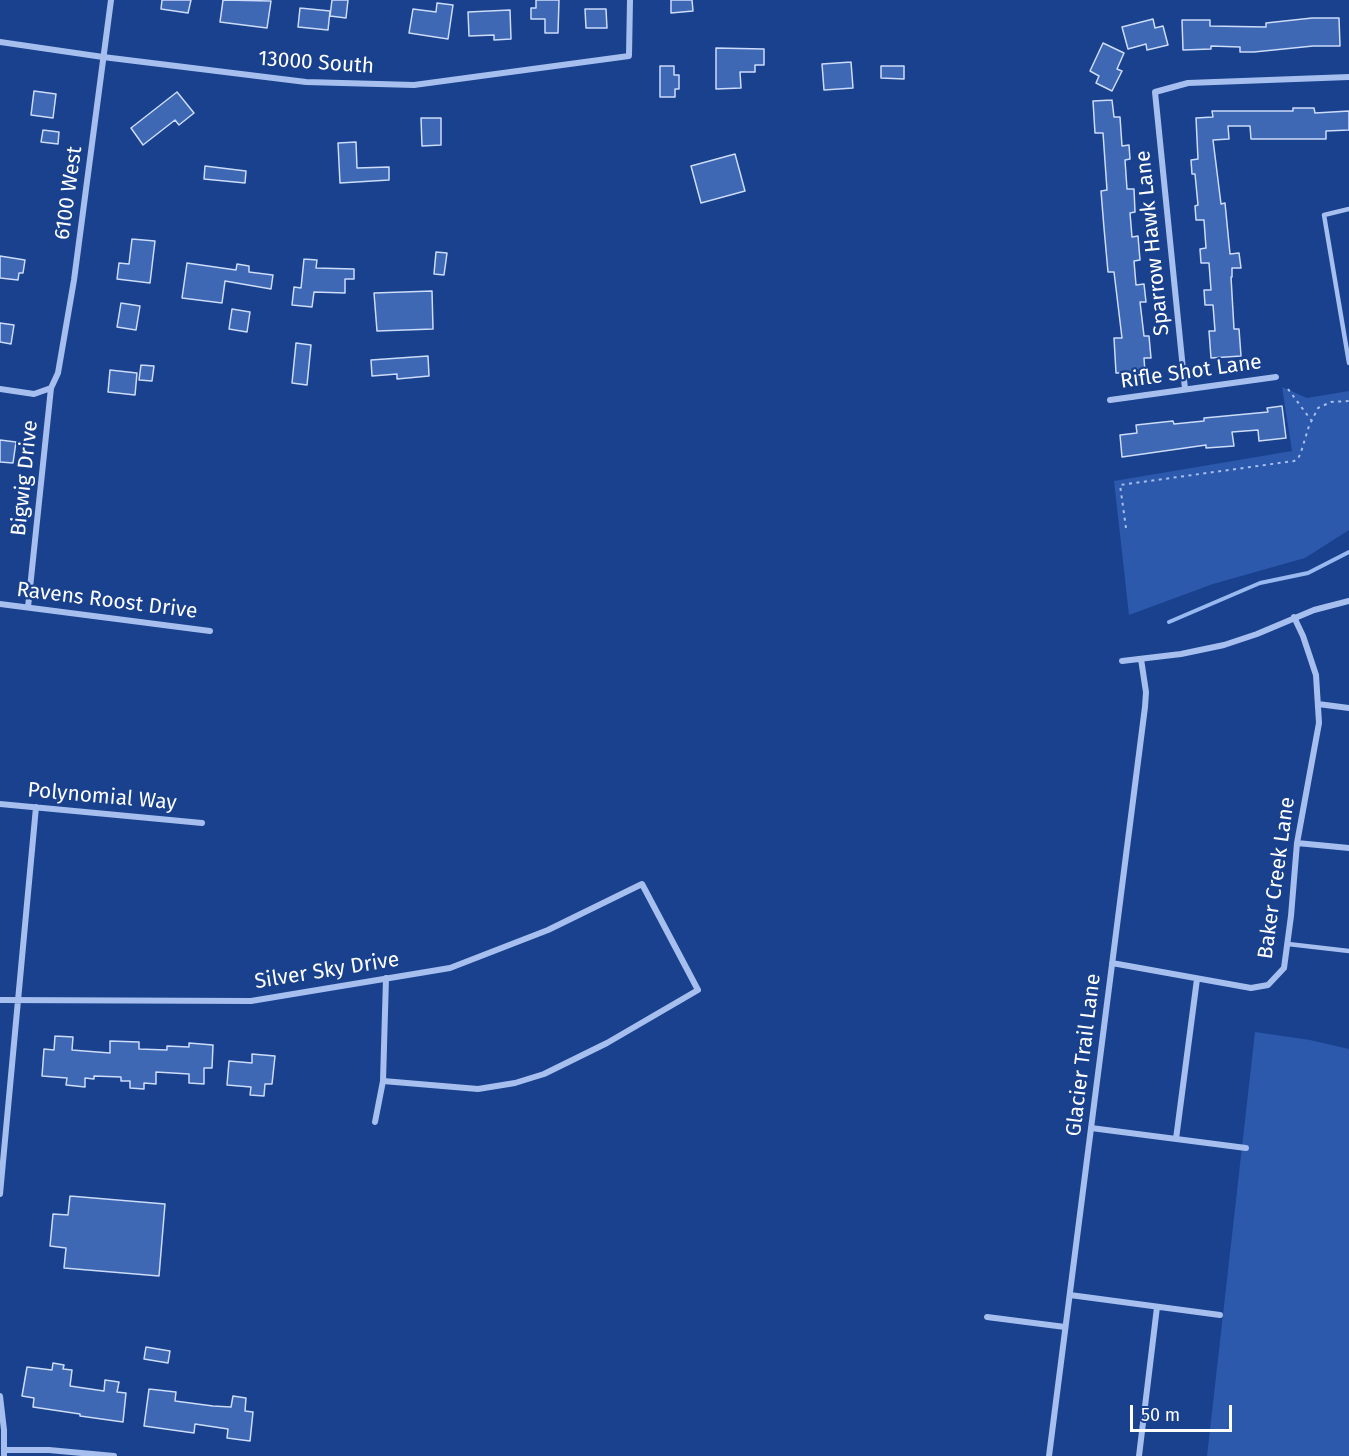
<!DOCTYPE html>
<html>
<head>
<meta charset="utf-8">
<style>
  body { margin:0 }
  #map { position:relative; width:1349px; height:1456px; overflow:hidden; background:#19418d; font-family:"Fira Sans",sans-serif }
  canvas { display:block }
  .scale { position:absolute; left:1130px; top:1405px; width:102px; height:27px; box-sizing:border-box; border:3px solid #fff; border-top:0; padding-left:8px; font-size:18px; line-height:21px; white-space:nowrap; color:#fff; -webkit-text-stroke:4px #19418d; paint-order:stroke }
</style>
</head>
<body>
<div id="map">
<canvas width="1349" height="1456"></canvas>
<div class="scale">50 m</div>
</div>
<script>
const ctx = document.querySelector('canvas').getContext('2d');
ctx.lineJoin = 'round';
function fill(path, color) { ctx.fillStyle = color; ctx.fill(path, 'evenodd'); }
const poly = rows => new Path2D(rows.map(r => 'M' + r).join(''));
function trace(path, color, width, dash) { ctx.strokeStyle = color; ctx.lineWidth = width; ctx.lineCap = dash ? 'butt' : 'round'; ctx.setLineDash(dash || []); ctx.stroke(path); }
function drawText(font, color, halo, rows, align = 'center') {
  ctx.font = font + ' "Fira Sans",sans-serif'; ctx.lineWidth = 4.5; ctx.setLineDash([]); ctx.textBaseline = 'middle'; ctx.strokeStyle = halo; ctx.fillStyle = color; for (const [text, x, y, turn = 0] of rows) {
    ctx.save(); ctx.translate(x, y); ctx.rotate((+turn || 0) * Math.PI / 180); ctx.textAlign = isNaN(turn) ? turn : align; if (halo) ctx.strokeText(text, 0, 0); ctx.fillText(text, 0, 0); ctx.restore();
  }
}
fill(poly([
  [1282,387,1307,398,1349,391,1349,530,1305,558,1213,584,1129,615,1114,481,1292,451],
  [1255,1032,1310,1040,1349,1049,1349,1456,1207,1456]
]), '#2c59ac');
trace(poly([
  [1169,622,1260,583,1308,573,1349,552]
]), '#98b9f0', 4);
const building = poly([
  [162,0,191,0,188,13,161,9,162,0],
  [223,0,271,1,267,28,220,22,223,0],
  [332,0,348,0,346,18,330,16,332,0],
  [536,0,559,0,558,33,545,33,545,19,531,19,531,8,536,8,536,0],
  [671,0,692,0,693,11,671,13,671,0],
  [437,3,453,5,448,39,409,33,413,9,436,12,437,3],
  [300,8,330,11,328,30,298,27,300,8],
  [585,9,606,9,607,28,586,28,585,9],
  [510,10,511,39,494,40,494,35,469,36,468,12,510,10],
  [1312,18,1339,18,1340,46,1313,46,1254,52,1240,52,1240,47,1211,46,1211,49,1183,50,1182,20,1210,20,1210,26,1266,27,1266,23,1312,18],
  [1153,19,1155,28,1163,26,1168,45,1147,50,1146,44,1128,49,1122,27,1153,19],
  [1103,43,1124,53,1117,69,1122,71,1112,91,1096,83,1099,76,1090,71,1103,43],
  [716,48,764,49,764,65,755,65,755,72,740,72,741,88,716,89,716,48],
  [851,62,853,88,824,90,822,64,851,62],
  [660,66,674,66,674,75,679,75,679,89,675,89,675,97,660,97,660,66],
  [881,66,904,66,904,79,881,78,881,66],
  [34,91,56,94,53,118,31,115,34,91],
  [177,92,194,113,179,125,175,120,143,145,131,128,177,92],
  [1112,100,1114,117,1120,117,1122,146,1129,145,1130,159,1125,160,1127,189,1134,189,1135,212,1130,213,1132,237,1138,236,1140,260,1134,261,1136,285,1144,284,1146,302,1140,302,1144,336,1149,336,1151,358,1144,358,1145,372,1116,373,1114,338,1122,338,1114,272,1108,272,1104,228,1101,191,1107,190,1103,133,1095,133,1093,101,1112,100],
  [1293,108,1314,108,1315,113,1349,111,1349,130,1326,131,1326,139,1251,139,1250,126,1228,126,1229,139,1213,140,1221,204,1225,203,1230,254,1239,253,1241,268,1232,268,1232,277,1231,277,1234,329,1239,329,1241,356,1211,358,1209,331,1215,331,1213,305,1205,305,1204,290,1211,290,1209,263,1201,263,1200,249,1206,248,1204,220,1196,220,1195,206,1198,205,1195,174,1192,174,1191,160,1198,159,1196,118,1213,117,1212,111,1293,111,1293,108],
  [421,118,441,118,441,145,422,146,421,118],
  [43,130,59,132,58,144,41,142,43,130],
  [356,142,357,168,389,167,389,180,340,183,338,143,356,142],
  [735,154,745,191,701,203,691,166,735,154],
  [205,166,246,171,245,183,204,179,205,166],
  [132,239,155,241,150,283,117,279,119,263,129,264,132,239],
  [436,252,447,253,444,275,434,274,436,252],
  [0,256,25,260,23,273,19,273,18,280,0,278,0,256],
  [304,259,317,260,316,268,354,269,354,279,345,279,345,293,314,292,312,307,292,305,294,287,301,288,304,259],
  [187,263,236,270,237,264,249,266,249,272,273,275,271,289,225,281,222,303,182,298,187,263],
  [432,291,433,329,377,331,374,293,432,291],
  [121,303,140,306,136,330,117,327,121,303],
  [232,309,250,312,247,332,229,329,232,309],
  [0,323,14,325,11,344,0,342,0,323],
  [296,343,311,345,307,385,292,383,296,343],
  [428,356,429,376,397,379,397,374,372,376,371,360,428,356],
  [141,365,154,366,152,381,139,380,141,365],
  [110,370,137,373,135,395,108,392,110,370],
  [1282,406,1286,438,1259,441,1258,430,1232,432,1234,446,1206,448,1206,445,1122,457,1120,435,1137,433,1136,425,1173,421,1174,424,1204,421,1204,418,1268,412,1267,408,1282,406],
  [0,440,16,442,13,463,0,462,0,440],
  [55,1036,73,1037,72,1050,110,1053,110,1041,139,1042,139,1049,167,1050,167,1046,189,1047,189,1043,213,1045,212,1068,204,1068,204,1084,189,1083,189,1074,156,1072,156,1084,144,1083,144,1089,130,1088,130,1081,121,1081,121,1077,94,1076,94,1079,85,1078,85,1087,66,1085,67,1078,42,1076,44,1049,54,1050,55,1036],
  [252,1054,275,1056,272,1084,265,1084,264,1096,250,1095,251,1087,227,1085,229,1061,252,1063,252,1054],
  [70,1196,165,1204,159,1276,64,1268,66,1248,50,1246,53,1214,68,1215,70,1196],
  [146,1347,170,1351,168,1363,144,1359,146,1347],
  [53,1363,64,1365,63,1369,72,1370,70,1386,104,1391,105,1380,119,1382,117,1392,126,1393,123,1422,80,1416,80,1414,33,1407,34,1398,22,1396,27,1367,52,1370,53,1363],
  [149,1389,176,1392,175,1401,213,1406,231,1407,233,1396,246,1398,245,1411,253,1412,250,1441,227,1438,228,1429,195,1424,194,1433,144,1426,149,1389]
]);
fill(building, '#3e67b4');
trace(building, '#ccdcfa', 1.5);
trace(poly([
  [1288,389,1311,420],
  [1126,528,1120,485,1294,461,1298,459,1301,452,1309,426,1318,408,1331,402,1349,401]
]), '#a6bfee', 2, [3, 4.5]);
trace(poly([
  [1349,209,1324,215,1349,363],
  [1288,944,1349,951]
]), '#a6bfee', 4.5);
trace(poly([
  [0,42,103,57,306,82,414,85,629,56,630,0],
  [0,389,34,394,51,388],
  [1185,389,1155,92,1188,83,1349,77],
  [1110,400,1276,377],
  [0,604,210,631],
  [28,607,51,388,58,373,74,280,111,0],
  [1122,661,1181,654,1224,645,1257,634,1314,610,1349,601],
  [1318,704,1349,708],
  [0,804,202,823],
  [1297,843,1349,848],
  [1112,963,1251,988,1268,985,1284,968,1291,916,1297,843,1319,723,1316,675,1303,636,1294,617],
  [0,1000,251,1001,450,968,548,930,642,884,698,990,607,1043,544,1074,515,1083,478,1089,383,1081],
  [375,1122,383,1081,386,978],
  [1091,1128,1246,1148],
  [1176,1139,1197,979],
  [0,1194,36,807],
  [1070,1295,1220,1315],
  [987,1317,1065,1327],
  [0,1396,4,1430,4,1456],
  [4,1450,49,1450,114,1456],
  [1049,1456,1145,707,1146,692,1141,659],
  [1139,1456,1157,1307]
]), '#a6bfee', 6);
drawText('21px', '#fff', '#19418d', [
  ["13000 South",316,63,4],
  ["6100 West",69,193,-82],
  ["Sparrow Hawk Lane",1153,243,-96],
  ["Rifle Shot Lane",1191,372,-8],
  ["Bigwig Drive",25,478,-84],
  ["Ravens Roost Drive",107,601,7],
  ["Polynomial Way",102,797,5],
  ["Baker Creek Lane",1277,878,-82],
  ["Silver Sky Drive",327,971,-9],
  ["Glacier Trail Lane",1084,1055,-83]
]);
</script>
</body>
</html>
